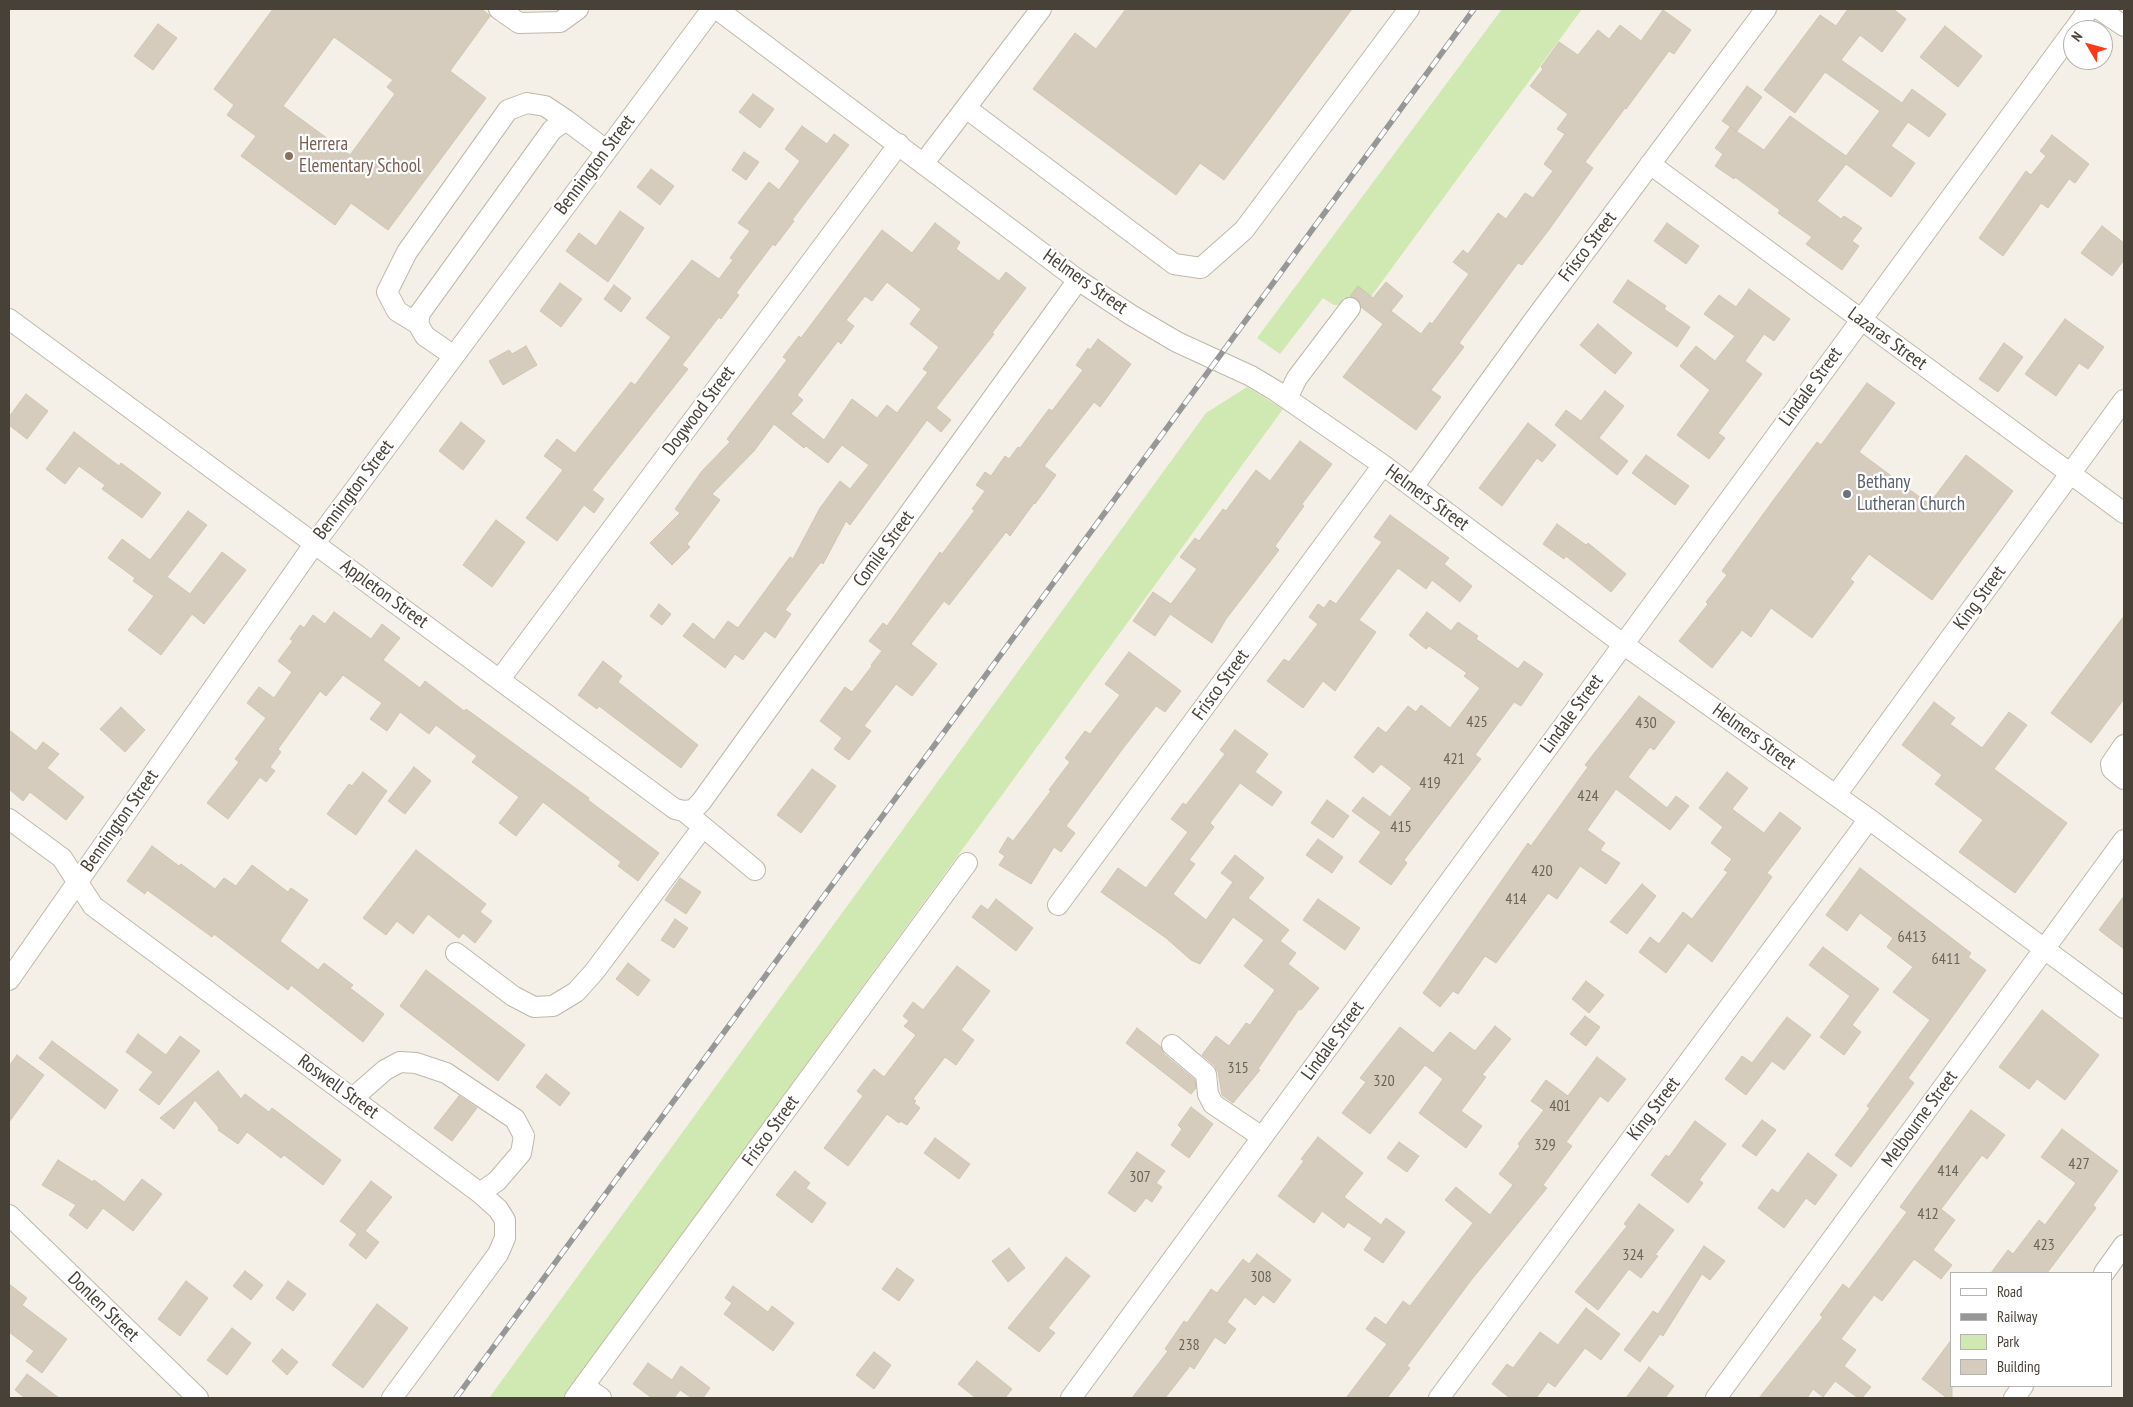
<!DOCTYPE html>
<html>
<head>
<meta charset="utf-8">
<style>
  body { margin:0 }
  #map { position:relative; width:2133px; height:1407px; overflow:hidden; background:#f4f0e8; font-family:"PT Sans Narrow",sans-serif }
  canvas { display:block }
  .frame { position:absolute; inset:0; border:10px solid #474137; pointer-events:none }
  .legend { position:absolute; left:1950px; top:1272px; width:162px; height:115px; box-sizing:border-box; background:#fff; border:1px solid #b5b3af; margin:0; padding:6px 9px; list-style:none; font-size:15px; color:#474137 }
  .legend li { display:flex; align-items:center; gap:10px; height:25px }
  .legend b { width:25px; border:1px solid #b5b3af }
  .north { position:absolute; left:2063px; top:20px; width:50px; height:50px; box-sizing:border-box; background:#fff; border:1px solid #b5b3af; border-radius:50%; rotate:307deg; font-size:14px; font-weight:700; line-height:20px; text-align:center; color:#474137 }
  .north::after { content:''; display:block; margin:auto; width:18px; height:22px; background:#f9391a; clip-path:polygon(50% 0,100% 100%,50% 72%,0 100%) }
</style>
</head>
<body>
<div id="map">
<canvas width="2133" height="1407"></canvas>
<div class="frame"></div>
<ul class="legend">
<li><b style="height:6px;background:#fff"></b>Road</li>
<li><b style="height:6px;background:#979797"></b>Railway</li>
<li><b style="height:14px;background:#d0e8b1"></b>Park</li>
<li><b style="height:14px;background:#d6ccbd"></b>Building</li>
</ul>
<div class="north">N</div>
</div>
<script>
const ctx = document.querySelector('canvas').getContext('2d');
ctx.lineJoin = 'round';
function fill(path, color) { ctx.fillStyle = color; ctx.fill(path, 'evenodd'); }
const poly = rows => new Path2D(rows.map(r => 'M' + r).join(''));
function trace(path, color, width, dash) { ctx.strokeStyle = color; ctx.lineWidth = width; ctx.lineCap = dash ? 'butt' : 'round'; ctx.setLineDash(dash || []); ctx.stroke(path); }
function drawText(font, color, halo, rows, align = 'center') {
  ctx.font = font + ' "PT Sans Narrow",sans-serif'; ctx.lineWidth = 4.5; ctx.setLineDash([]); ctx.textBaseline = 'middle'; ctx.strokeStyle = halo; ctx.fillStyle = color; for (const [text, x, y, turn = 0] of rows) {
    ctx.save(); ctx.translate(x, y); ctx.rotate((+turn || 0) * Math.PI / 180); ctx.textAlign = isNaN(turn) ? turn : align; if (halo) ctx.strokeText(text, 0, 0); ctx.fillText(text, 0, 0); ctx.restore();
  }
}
fill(poly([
  [1502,9,1582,9,1364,306,1334,305,1323,298,1280,354,1257,338],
  [1247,387,1283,409,563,1398,489,1398,1206,413]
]), '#d0e8b1');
const building = poly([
  [273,9,482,9,490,16,450,71,486,98,388,230,351,203,335,225,241,156,256,136,227,115,234,105,214,89,273,9],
  [334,37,393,80,387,87,395,94,350,155,283,106,334,37],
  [1126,9,1352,9,1224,180,1200,163,1176,195,1033,89,1075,33,1096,49,1126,9],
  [1848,9,1893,9,1906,19,1882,52,1860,35,1841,60,1902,103,1912,89,1946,114,1929,137,1908,122,1891,146,1915,163,1891,197,1846,164,1817,201,1841,219,1844,216,1862,228,1852,241,1859,246,1842,270,1806,244,1812,237,1778,213,1780,210,1735,177,1734,179,1715,166,1723,154,1715,148,1730,127,1764,150,1790,116,1846,156,1880,111,1825,72,1795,113,1764,90,1820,15,1836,26,1848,9],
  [1663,10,1691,30,1674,54,1669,51,1626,109,1625,108,1585,162,1593,168,1548,231,1522,265,1518,263,1459,343,1464,347,1431,390,1441,397,1416,430,1343,377,1383,324,1361,307,1358,299,1350,296,1358,286,1373,298,1386,282,1403,296,1391,311,1421,334,1430,322,1432,324,1469,274,1453,262,1463,250,1468,254,1498,213,1506,219,1525,193,1533,198,1553,171,1544,164,1565,134,1557,129,1568,114,1530,86,1543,69,1541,67,1559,42,1578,55,1598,30,1609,39,1620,25,1641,41,1663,10],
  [158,24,177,38,153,70,134,56,158,24],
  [1945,26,1982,56,1958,87,1920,57,1945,26],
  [1747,86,1762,97,1737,131,1722,121,1747,86],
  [753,94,774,109,760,128,739,112,753,94],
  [802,126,827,144,834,134,849,145,792,220,794,221,775,246,773,244,736,293,739,295,721,319,719,317,682,365,688,369,592,490,604,499,594,513,584,505,557,541,526,518,563,470,544,456,557,439,575,453,631,382,635,385,671,337,646,318,692,260,719,279,733,260,730,258,750,231,738,223,769,182,779,190,800,161,785,149,802,126],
  [2052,135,2089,164,2075,183,2069,179,2048,208,2041,203,2003,256,1979,238,2026,171,2031,175,2046,156,2040,151,2052,135],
  [744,152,759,162,746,180,732,170,744,152],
  [651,169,674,186,660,205,637,187,651,169],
  [620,211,644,228,608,282,566,251,579,233,596,246,620,211],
  [935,223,960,242,956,249,999,281,1006,272,1026,288,992,333,994,334,936,408,951,420,941,432,927,420,850,525,846,521,823,564,821,562,785,610,791,614,775,638,765,631,743,660,735,654,725,668,683,636,693,623,714,640,728,621,738,628,790,557,793,559,820,508,840,481,850,489,869,465,842,445,828,463,806,446,804,448,774,424,754,451,712,494,720,500,687,544,690,547,672,565,650,543,680,513,675,509,702,471,730,442,727,439,787,360,783,357,799,336,801,338,882,230,912,253,935,223],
  [887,282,921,309,910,324,939,347,923,369,928,372,897,413,887,405,877,418,852,399,824,440,791,414,803,400,797,395,838,341,841,344,854,326,846,320,865,296,872,301,887,282],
  [1667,223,1699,246,1686,264,1654,241,1667,223],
  [2102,226,2124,243,2124,260,2112,276,2081,253,2102,226],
  [1628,280,1666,306,1664,309,1690,327,1677,347,1613,302,1628,280],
  [560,283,582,299,561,327,540,311,560,283],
  [614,285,631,298,621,312,604,299,614,285],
  [1749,289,1790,319,1774,341,1764,334,1745,361,1762,374,1718,433,1725,438,1709,459,1677,435,1710,390,1680,366,1696,346,1715,361,1735,336,1704,314,1719,295,1736,307,1749,289],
  [2065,319,2104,347,2088,369,2079,363,2056,396,2025,374,2065,319],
  [1598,324,1632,353,1615,374,1580,345,1598,324],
  [1098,339,1131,364,1100,407,1094,402,1044,466,1056,475,1035,504,1034,503,1010,536,1006,532,949,605,944,601,911,644,937,664,912,696,896,684,864,726,871,731,849,760,834,749,842,738,820,721,845,687,852,692,872,666,871,665,882,651,869,641,883,623,887,626,940,552,942,554,975,510,972,509,985,491,976,485,985,472,991,476,1005,456,1009,459,1018,447,1020,448,1049,409,1052,411,1083,370,1076,365,1088,348,1090,350,1098,339],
  [2004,343,2023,357,1998,392,1979,379,2004,343],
  [526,346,537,365,503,385,489,361,509,350,512,354,526,346],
  [1867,383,1895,403,1859,452,1929,504,1966,455,2013,491,1932,600,1869,554,1850,579,1854,582,1812,638,1771,608,1751,637,1742,630,1712,668,1679,641,1708,604,1706,602,1727,575,1722,571,1772,502,1817,442,1821,445,1867,383],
  [1605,391,1624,406,1599,438,1628,461,1617,475,1555,425,1566,410,1581,421,1605,391],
  [26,394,48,411,27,439,9,425,9,417,26,394],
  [461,422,485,441,463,470,439,451,461,422],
  [1528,423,1556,445,1542,462,1537,458,1502,506,1479,488,1528,423],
  [74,432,119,466,121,463,161,493,142,518,102,489,105,485,79,466,65,484,46,469,74,432],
  [1300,441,1332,464,1302,504,1304,506,1275,546,1279,550,1226,619,1212,643,1170,614,1155,636,1133,621,1153,592,1171,604,1197,569,1180,557,1195,538,1199,541,1223,509,1226,511,1256,470,1270,481,1300,441],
  [1646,455,1689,486,1675,505,1632,473,1646,455],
  [188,511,207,525,167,577,190,594,222,552,246,570,204,624,192,614,161,655,128,630,154,596,133,581,135,578,108,558,122,539,150,560,188,511],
  [1390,515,1449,558,1444,564,1472,586,1460,602,1432,580,1426,589,1398,568,1359,620,1376,632,1335,691,1323,681,1303,708,1267,681,1284,659,1289,662,1318,624,1309,617,1318,604,1324,608,1330,600,1336,604,1382,542,1374,537,1390,515],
  [496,520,525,542,492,587,463,565,496,520],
  [1557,524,1586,545,1588,543,1626,574,1611,592,1566,556,1564,559,1543,544,1557,524],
  [659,604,671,614,662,625,650,616,659,604],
  [334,612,371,639,382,624,400,638,383,660,420,688,425,681,464,711,466,709,571,785,589,798,588,800,659,853,638,881,618,866,621,862,543,802,516,836,499,823,519,797,472,762,477,756,436,725,429,734,400,712,387,731,370,719,382,703,343,675,326,696,320,691,278,749,281,752,270,767,275,771,266,782,260,777,228,819,207,803,239,762,235,759,266,718,247,703,259,687,274,698,292,672,278,661,293,641,290,639,300,625,304,628,313,615,325,624,334,612],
  [1427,612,1451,631,1458,622,1478,636,1476,639,1518,669,1524,661,1543,674,1521,706,1514,702,1475,755,1481,759,1404,860,1407,863,1391,885,1359,862,1381,832,1352,811,1363,797,1390,817,1412,788,1381,764,1373,773,1354,757,1378,727,1386,733,1408,706,1416,712,1421,705,1450,728,1480,688,1464,676,1467,673,1429,646,1426,649,1409,635,1427,612],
  [2124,616,2124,699,2091,743,2051,713,2124,616],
  [1129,652,1181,691,1165,712,1156,706,1121,751,1066,826,1075,833,1061,852,1054,847,1031,884,999,865,1005,856,999,852,1008,837,1013,841,1051,791,1049,790,1070,762,1065,758,1085,731,1090,734,1120,695,1105,684,1129,652],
  [603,661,622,676,618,682,698,745,681,768,599,706,597,709,578,695,603,661],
  [1639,696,1675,722,1654,750,1650,747,1628,777,1667,808,1676,796,1689,806,1670,830,1616,789,1587,830,1605,843,1600,850,1620,863,1606,884,1580,866,1557,899,1548,893,1496,963,1485,956,1458,994,1453,991,1440,1007,1423,993,1528,843,1531,846,1588,767,1585,765,1639,696],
  [1934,702,1955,718,1950,724,1982,748,2009,712,2027,725,1994,769,2067,823,2015,893,1959,852,1983,820,1935,784,1942,775,1902,745,1934,702],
  [121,707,145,730,125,752,100,729,121,707],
  [9,730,36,751,43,742,59,754,47,768,84,797,66,820,30,792,23,801,9,789,9,730],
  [1235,730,1268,754,1255,772,1282,792,1272,806,1240,783,1210,823,1214,827,1189,860,1195,864,1173,894,1206,920,1233,882,1221,873,1235,855,1264,878,1248,898,1289,930,1280,941,1296,953,1288,964,1319,988,1301,1010,1299,1009,1258,1069,1260,1070,1233,1103,1222,1095,1218,1072,1214,1065,1202,1055,1216,1036,1229,1046,1246,1023,1250,1025,1275,990,1244,966,1264,940,1233,917,1200,964,1191,960,1166,938,1101,892,1118,868,1146,888,1188,832,1171,819,1183,803,1186,805,1225,754,1220,750,1235,730],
  [414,767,431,781,405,814,388,801,414,767],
  [812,769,836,786,801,833,777,815,812,769],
  [363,772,387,791,356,835,327,814,349,784,352,786,363,772],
  [1727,772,1748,788,1732,809,1764,833,1780,812,1801,828,1767,873,1772,877,1712,962,1688,943,1666,973,1639,952,1650,937,1659,944,1683,912,1692,919,1728,872,1724,870,1732,859,1711,843,1723,827,1699,808,1727,772],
  [1327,800,1349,816,1333,838,1311,823,1327,800],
  [1318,839,1343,857,1332,873,1306,855,1318,839],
  [152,846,179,866,181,864,215,889,224,878,236,886,252,865,288,892,291,888,308,900,280,941,318,970,324,963,353,985,350,988,384,1014,363,1042,291,985,288,990,214,934,212,937,147,890,145,894,127,881,152,846],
  [416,850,486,904,480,912,492,921,475,943,463,933,459,938,428,914,413,934,397,921,386,935,363,918,416,850],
  [1860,868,1971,953,1968,957,1986,970,1908,1078,1914,1083,1851,1167,1835,1155,1870,1108,1867,1106,1930,1020,1893,992,1913,967,1887,947,1893,938,1860,913,1847,931,1826,915,1860,868],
  [680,878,701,892,686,914,665,900,680,878],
  [1642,884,1656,896,1627,934,1610,922,1642,884],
  [2124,896,2124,949,2099,930,2124,896],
  [996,899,1033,928,1016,951,972,917,981,905,988,910,996,899],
  [1318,899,1360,928,1345,950,1303,920,1318,899],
  [675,919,688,928,674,948,661,940,675,919],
  [1823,947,1879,989,1852,1025,1861,1032,1844,1055,1820,1037,1850,996,1809,965,1823,947],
  [628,963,650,980,638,996,616,979,628,963],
  [957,966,990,991,961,1030,974,1040,956,1065,945,1057,913,1099,916,1101,914,1103,920,1108,907,1125,900,1121,899,1123,887,1114,848,1166,824,1148,863,1096,857,1091,874,1069,884,1077,916,1035,904,1026,909,1021,903,1016,913,1002,923,1010,957,966],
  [426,970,525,1045,498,1081,400,1006,426,970],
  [1586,981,1604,995,1589,1013,1572,999,1586,981],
  [2042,1010,2099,1055,2065,1100,2037,1079,2029,1089,1999,1067,2042,1010],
  [1585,1016,1600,1027,1586,1046,1570,1034,1585,1016],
  [1787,1017,1811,1035,1784,1070,1772,1061,1746,1095,1725,1079,1742,1056,1752,1063,1787,1017],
  [1495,1026,1511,1039,1482,1075,1486,1077,1461,1111,1482,1126,1466,1148,1419,1113,1443,1079,1425,1065,1370,1134,1342,1113,1366,1082,1360,1078,1400,1027,1433,1053,1450,1032,1475,1051,1495,1026],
  [1137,1028,1161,1047,1164,1054,1195,1080,1196,1088,1191,1094,1126,1043,1137,1028],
  [138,1034,166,1055,180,1036,200,1051,159,1105,139,1090,153,1072,126,1052,138,1034],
  [52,1041,118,1090,105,1109,39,1058,52,1041],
  [17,1055,44,1075,9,1122,9,1066,17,1055],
  [1597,1057,1626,1079,1608,1102,1600,1096,1566,1142,1572,1146,1543,1185,1547,1188,1472,1279,1407,1366,1410,1368,1387,1398,1346,1398,1387,1344,1366,1329,1375,1317,1386,1325,1403,1301,1410,1306,1473,1223,1445,1200,1456,1187,1490,1215,1513,1185,1499,1174,1520,1146,1518,1144,1544,1110,1531,1101,1546,1080,1568,1096,1597,1057],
  [218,1071,241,1099,245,1094,269,1112,272,1108,341,1160,323,1185,284,1155,281,1158,247,1132,238,1144,218,1130,219,1128,195,1100,174,1129,160,1118,218,1071],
  [546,1074,570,1093,560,1106,536,1087,546,1074],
  [459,1096,477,1108,452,1141,434,1128,459,1096],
  [1191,1107,1213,1124,1189,1158,1171,1145,1182,1129,1178,1125,1191,1107],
  [1971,1110,2005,1135,1987,1159,1982,1155,1941,1209,1955,1220,1933,1250,1952,1265,1941,1279,1914,1259,1882,1301,1874,1295,1841,1339,1856,1350,1844,1366,1871,1387,1862,1398,1858,1398,1835,1381,1823,1397,1813,1389,1807,1398,1759,1398,1823,1317,1820,1315,1843,1284,1849,1289,1907,1212,1900,1207,1971,1110],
  [1762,1120,1776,1130,1756,1156,1742,1146,1762,1120],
  [1695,1121,1726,1144,1699,1180,1703,1183,1688,1203,1651,1175,1666,1155,1669,1157,1695,1121],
  [2062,1129,2118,1171,2093,1205,2096,1208,2047,1273,1991,1273,2008,1250,2013,1254,2039,1220,2045,1225,2076,1183,2041,1157,2062,1129],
  [1318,1137,1363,1173,1344,1197,1381,1225,1386,1218,1405,1232,1383,1263,1364,1250,1372,1238,1348,1222,1344,1228,1322,1211,1314,1223,1278,1196,1304,1161,1301,1159,1318,1137],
  [935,1138,970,1164,959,1179,924,1153,935,1138],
  [1399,1142,1419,1156,1407,1172,1387,1158,1399,1142],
  [1137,1152,1165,1171,1156,1183,1162,1187,1152,1202,1146,1198,1135,1212,1108,1193,1137,1152],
  [1808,1153,1837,1175,1815,1205,1806,1198,1784,1228,1758,1208,1772,1189,1778,1193,1808,1153],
  [58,1160,93,1182,94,1180,124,1202,142,1179,162,1194,133,1231,103,1208,87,1229,69,1215,76,1205,42,1185,58,1160],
  [795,1171,810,1183,806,1188,826,1203,812,1223,776,1195,795,1171],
  [371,1181,392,1197,365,1231,379,1242,366,1259,349,1245,357,1234,340,1221,371,1181],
  [1639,1204,1674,1230,1655,1255,1658,1256,1641,1278,1629,1269,1598,1310,1575,1292,1627,1226,1624,1224,1639,1204],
  [1704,1246,1725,1261,1710,1280,1702,1274,1663,1336,1660,1334,1640,1362,1624,1350,1653,1311,1658,1314,1704,1246],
  [1009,1248,1025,1268,1008,1282,992,1261,1009,1248],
  [1257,1254,1291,1280,1274,1303,1263,1295,1255,1305,1245,1297,1227,1322,1236,1329,1225,1344,1215,1337,1194,1369,1190,1366,1165,1398,1132,1398,1168,1351,1165,1349,1184,1321,1187,1323,1211,1289,1217,1293,1243,1259,1249,1264,1257,1254],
  [1066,1257,1090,1276,1048,1328,1055,1333,1039,1352,1008,1328,1066,1257],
  [897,1268,914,1280,899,1301,882,1289,897,1268],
  [245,1271,263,1285,251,1300,233,1286,245,1271],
  [186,1281,208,1298,180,1336,158,1319,186,1281],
  [288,1281,306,1294,293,1311,276,1298,288,1281],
  [9,1284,27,1298,22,1305,67,1339,42,1373,26,1361,34,1351,9,1332,9,1284],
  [733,1286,768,1312,772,1306,794,1323,773,1351,724,1314,732,1303,725,1298,733,1286],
  [377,1304,408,1328,363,1388,332,1365,377,1304],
  [1586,1308,1620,1334,1601,1360,1585,1348,1555,1387,1548,1382,1536,1398,1510,1398,1492,1384,1507,1364,1513,1368,1540,1332,1558,1345,1586,1308],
  [232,1328,251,1343,227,1375,207,1360,232,1328],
  [1952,1339,1952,1398,1947,1398,1922,1379,1952,1339],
  [282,1349,298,1362,287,1375,272,1361,282,1349],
  [874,1352,891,1365,874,1389,856,1375,874,1352],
  [977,1361,1012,1389,1005,1398,976,1398,958,1384,977,1361],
  [648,1363,672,1380,681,1366,710,1388,703,1398,692,1398,680,1390,674,1398,652,1398,633,1384,648,1363],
  [1649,1367,1674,1386,1665,1398,1626,1398,1649,1367],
  [27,1374,59,1398,25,1398,15,1390,27,1374]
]);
fill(building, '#d6ccbd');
trace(building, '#d0c4b0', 1);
const minor = poly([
  [499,9,519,23,560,22,578,9],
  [717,9,1078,280,1131,315,1177,342,1251,376,1276,391,1383,465,1623,644,1869,819,2124,1008],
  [2099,9,2124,26],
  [2074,30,2089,9],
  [966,108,1174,264,1201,268,1244,230,1409,9],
  [923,164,1041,9],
  [1650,164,2124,513],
  [9,319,675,809,684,811,755,870],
  [418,324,397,311,387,292,407,252,508,110,527,103,545,106,566,120],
  [454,356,425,336,418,324,420,313,552,130,566,120,606,150],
  [1287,398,1297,378,1350,308],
  [1413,487,1534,320,1766,9],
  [500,679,899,144],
  [2124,745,2111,764,2112,769,2124,779],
  [1836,795,2124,400],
  [684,811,693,810,701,802,1078,280],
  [9,819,62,858,93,906,480,1193,498,1209,505,1220,505,1238,498,1254,392,1398],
  [1058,905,1383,465],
  [456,953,513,996,534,1007,553,1006,576,992,594,972,703,827],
  [9,980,315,543,712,9],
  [1172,1045,1206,1074,1208,1094,1213,1104,1262,1137],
  [353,1098,385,1070,400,1062,416,1063,446,1073,515,1119,524,1136,521,1153,497,1181,480,1193],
  [9,1215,198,1398],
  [2104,1273,2124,1245],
  [584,1386,601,1398],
  [575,1398,967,863],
  [1071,1398,2073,31],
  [1439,1398,1869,819],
  [1716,1398,2124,840],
  [2014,1398,2023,1386]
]);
trace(minor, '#bfb8aa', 22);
trace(minor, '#fff', 20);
const rail = poly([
  [456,1398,1474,9]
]);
trace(rail, '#979797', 5.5);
trace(rail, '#fff', 4, [11]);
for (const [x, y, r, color] of [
  [289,156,5,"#8d6e63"],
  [1847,494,5,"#6b7280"]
]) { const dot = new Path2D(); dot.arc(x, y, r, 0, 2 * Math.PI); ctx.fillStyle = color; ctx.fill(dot); trace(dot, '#fff', 2); }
drawText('16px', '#6b6458', null, [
  ["425",1477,722],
  ["430",1646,723],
  ["421",1454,759],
  ["419",1430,783],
  ["424",1588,796],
  ["415",1401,827],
  ["420",1542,871],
  ["414",1516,899],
  ["6413",1912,937],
  ["6411",1946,959],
  ["315",1238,1068],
  ["320",1384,1081],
  ["401",1560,1106],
  ["329",1545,1145],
  ["427",2079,1164],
  ["414",1948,1171],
  ["307",1140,1177],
  ["412",1928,1214],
  ["423",2044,1245],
  ["324",1633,1255],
  ["308",1261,1277],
  ["238",1189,1345]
]);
drawText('19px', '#785e54', '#fff', [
  ["Herrera",299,145],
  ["Elementary School",299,167]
], 'left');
drawText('19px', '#474137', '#fff', [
  ["Bennington Street",595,165,-53],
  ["Frisco Street",1588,247,-53],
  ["Helmers Street",1085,282,35],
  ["Lazaras Street",1887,339,36],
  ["Lindale Street",1811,387,-54],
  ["Dogwood Street",699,411,-53],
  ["Bennington Street",354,490,-53],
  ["Helmers Street",1427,498,36],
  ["Comile Street",884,549,-54],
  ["Appleton Street",384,594,36],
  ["King Street",1980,598,-54],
  ["Frisco Street",1221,685,-54],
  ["Lindale Street",1572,714,-54],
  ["Helmers Street",1754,737,36],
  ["Bennington Street",120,821,-55],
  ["Lindale Street",1333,1041,-54],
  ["Roswell Street",338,1087,36],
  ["King Street",1654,1109,-53],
  ["Melbourne Street",1920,1119,-54],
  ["Frisco Street",771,1131,-54],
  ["Donlen Street",103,1307,44]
]);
drawText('19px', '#5b616d', '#fff', [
  ["Bethany",1857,483],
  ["Lutheran Church",1857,505]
], 'left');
</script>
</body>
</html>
